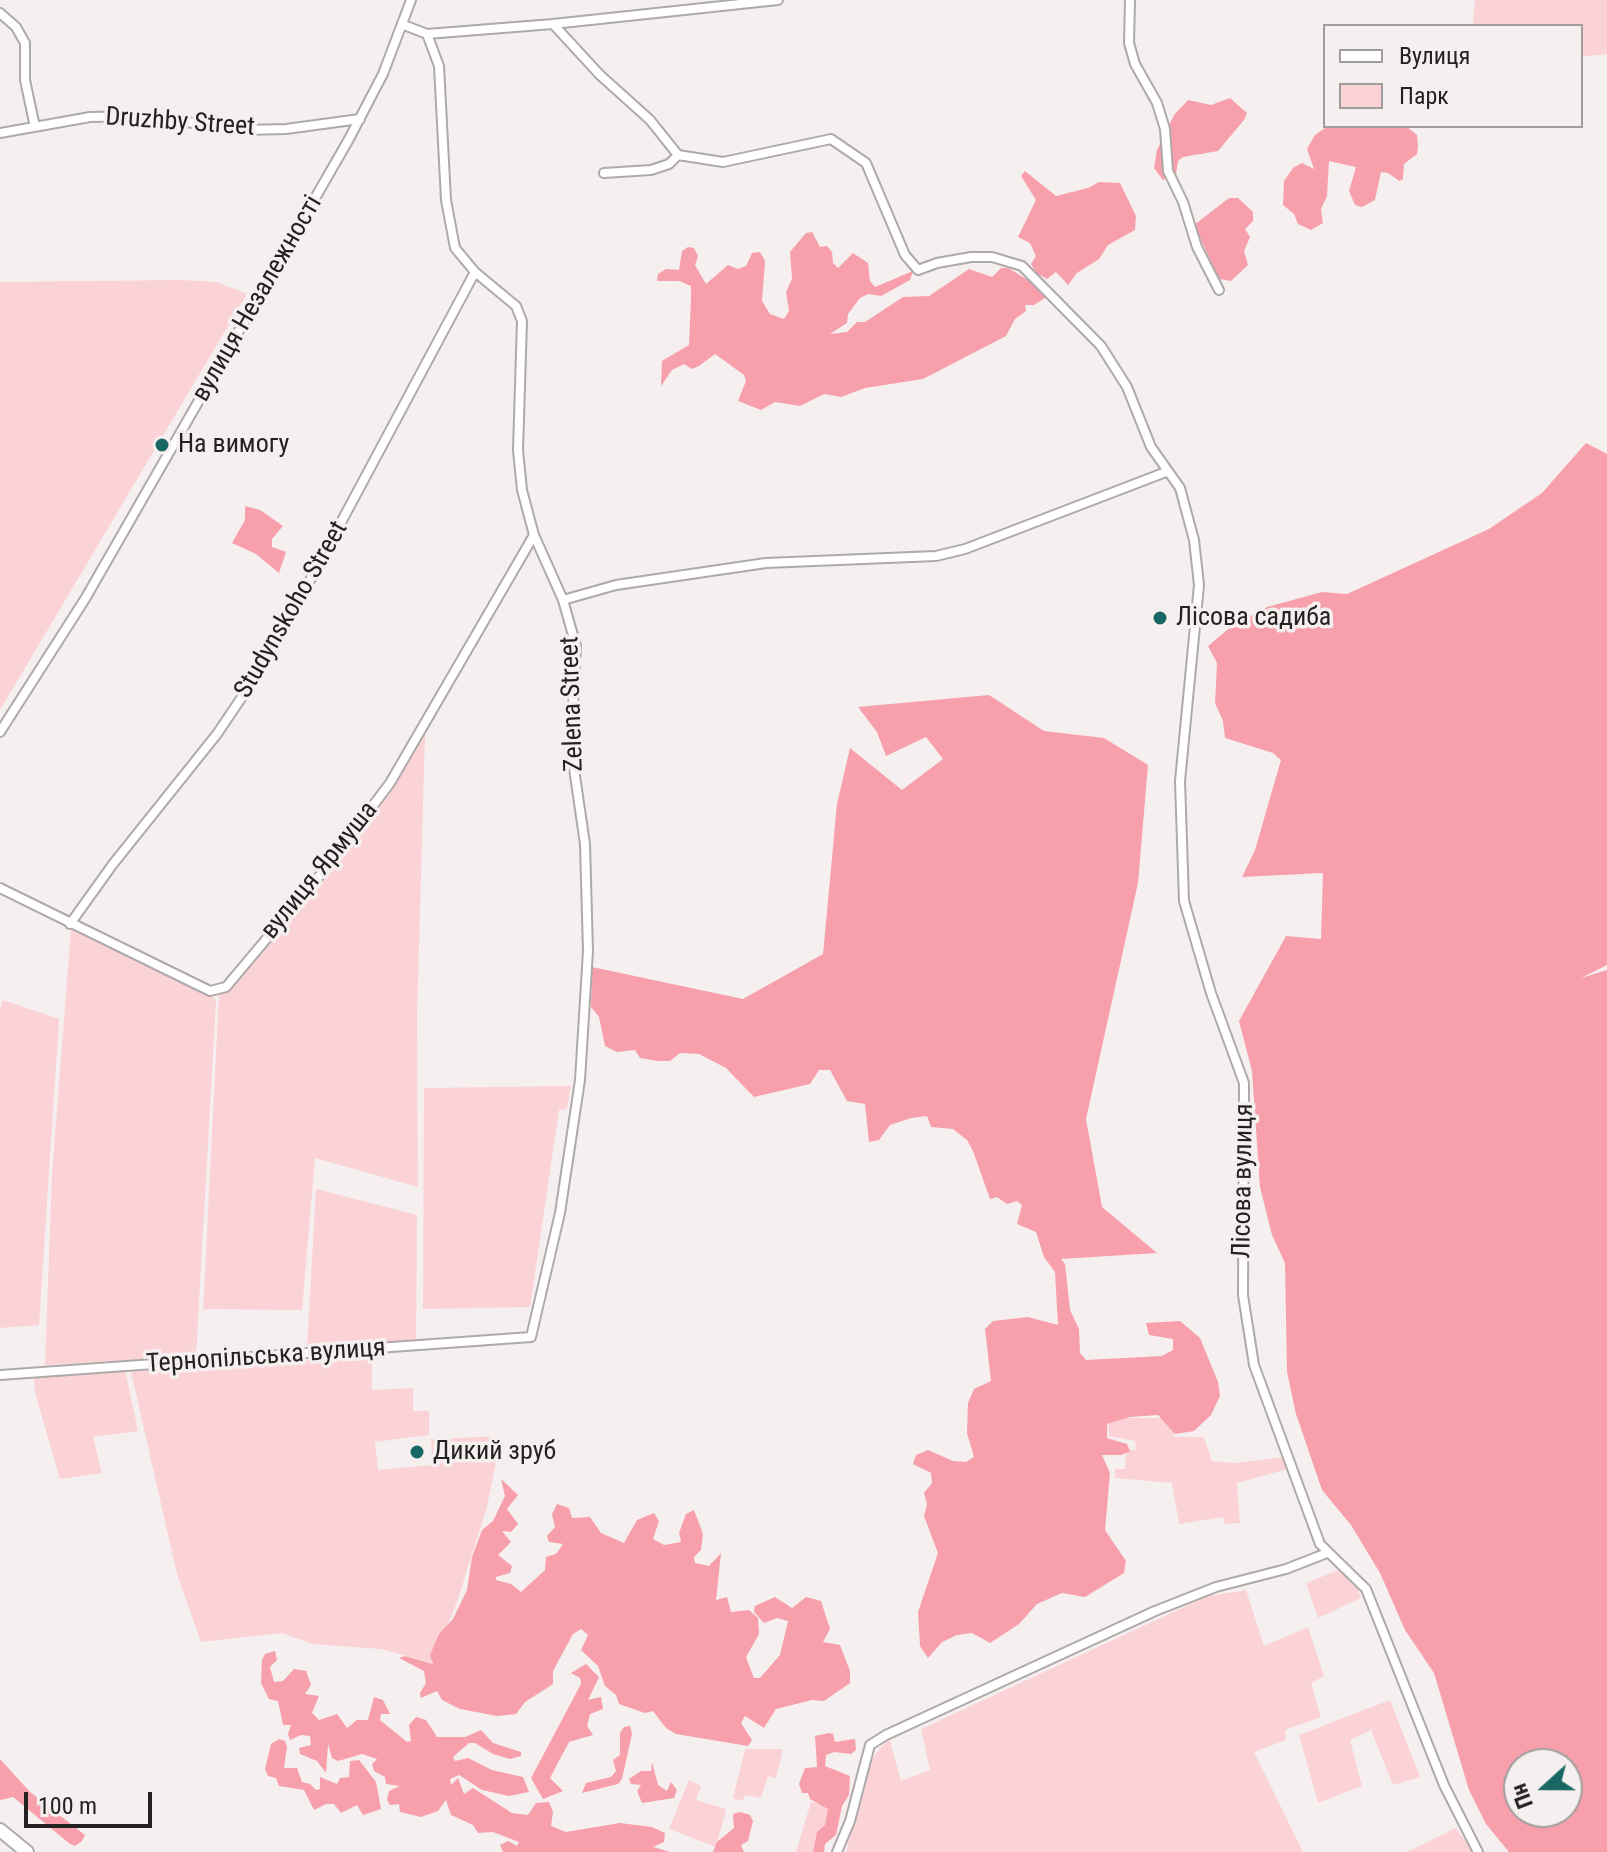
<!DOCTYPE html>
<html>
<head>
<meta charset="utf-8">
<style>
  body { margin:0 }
  #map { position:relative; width:1607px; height:1852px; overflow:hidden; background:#f5efef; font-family:"Roboto Condensed",sans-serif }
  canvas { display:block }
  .legend { position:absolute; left:1323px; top:24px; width:260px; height:104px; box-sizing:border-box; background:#f5efef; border:2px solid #a19d9d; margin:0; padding:10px 14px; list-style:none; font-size:24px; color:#232121 }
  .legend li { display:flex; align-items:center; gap:16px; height:40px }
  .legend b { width:40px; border:2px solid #a19d9d }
  .north { position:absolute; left:1503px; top:1748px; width:80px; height:80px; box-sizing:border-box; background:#f5efef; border:2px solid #a19d9d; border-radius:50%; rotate:249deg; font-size:22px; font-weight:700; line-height:32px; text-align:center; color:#232121 }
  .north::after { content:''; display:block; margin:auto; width:28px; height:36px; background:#196764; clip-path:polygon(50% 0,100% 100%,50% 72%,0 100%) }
  .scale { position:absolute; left:24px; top:1792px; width:128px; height:36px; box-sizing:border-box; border:4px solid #232121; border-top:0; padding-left:10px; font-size:24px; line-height:28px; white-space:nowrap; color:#232121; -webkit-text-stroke:6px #f5efef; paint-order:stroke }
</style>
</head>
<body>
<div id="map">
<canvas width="1607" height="1852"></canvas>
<ul class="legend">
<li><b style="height:10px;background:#fff"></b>Вулиця</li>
<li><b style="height:22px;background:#fbd3d6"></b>Парк</li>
</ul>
<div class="north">Пн</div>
<div class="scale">100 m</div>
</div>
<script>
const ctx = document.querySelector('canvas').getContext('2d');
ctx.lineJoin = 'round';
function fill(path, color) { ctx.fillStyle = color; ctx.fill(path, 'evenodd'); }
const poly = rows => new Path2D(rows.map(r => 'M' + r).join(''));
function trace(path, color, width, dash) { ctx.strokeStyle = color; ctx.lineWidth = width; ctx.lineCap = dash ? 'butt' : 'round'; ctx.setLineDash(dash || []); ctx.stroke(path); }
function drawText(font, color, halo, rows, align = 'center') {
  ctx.font = font + ' "Roboto Condensed",sans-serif'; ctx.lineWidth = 7; ctx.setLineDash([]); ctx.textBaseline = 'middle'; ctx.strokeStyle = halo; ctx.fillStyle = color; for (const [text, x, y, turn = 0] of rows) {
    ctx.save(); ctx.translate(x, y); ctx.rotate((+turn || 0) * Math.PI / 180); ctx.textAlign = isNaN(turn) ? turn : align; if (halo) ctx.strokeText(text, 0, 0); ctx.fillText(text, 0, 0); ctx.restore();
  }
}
fill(poly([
  [1475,0,1607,0,1607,54,1581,57,1581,26,1473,26],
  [181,280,217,282,247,294,0,710,0,282],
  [421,734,425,735,417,1016,418,1187,315,1158,302,1310,203,1309,219,994,227,989,372,816],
  [71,929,211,994,216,1001,196,1356,45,1365,52,1174],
  [3,1000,59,1019,39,1325,0,1328,0,1010],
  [571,1086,567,1109,559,1110,530,1307,423,1309,424,1088],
  [316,1189,417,1215,416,1341,307,1347],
  [372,1355,372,1390,413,1388,413,1411,429,1411,429,1435,375,1442,378,1470,432,1465,431,1439,501,1436,487,1507,457,1602,432,1663,381,1649,312,1644,282,1633,201,1642,177,1574,131,1372],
  [125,1370,138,1431,93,1437,102,1473,60,1479,35,1393,34,1378],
  [1108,1418,1171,1418,1174,1437,1204,1437,1212,1461,1235,1463,1284,1457,1288,1469,1237,1483,1240,1523,1225,1524,1223,1517,1179,1524,1172,1483,1115,1478,1115,1469,1125,1469,1126,1450,1136,1450,1135,1441,1109,1436],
  [1341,1569,1355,1581,1361,1598,1318,1618,1306,1583],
  [1246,1590,1264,1646,1308,1627,1324,1676,1311,1683,1321,1717,1285,1730,1286,1740,1254,1752,1303,1852,846,1852,867,1774,874,1756,886,1742,890,1741,901,1781,930,1770,921,1729,1208,1596],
  [1390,1700,1420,1777,1393,1785,1371,1730,1350,1740,1362,1786,1318,1803,1299,1735],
  [745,1749,783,1749,776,1778,768,1776,761,1798,745,1795,743,1801,733,1798],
  [689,1780,701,1786,696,1800,726,1809,716,1847,669,1829],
  [811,1802,830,1807,817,1852,796,1852],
  [1456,1828,1473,1852,1407,1852]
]), '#fbd3d6');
fill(poly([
  [1230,98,1247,113,1244,120,1218,151,1183,157,1178,161,1176,175,1163,180,1154,168,1157,150,1174,115,1188,100,1211,105],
  [1328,126,1406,126,1417,135,1418,147,1417,154,1404,164,1403,179,1399,181,1388,173,1381,172,1375,200,1362,207,1355,205,1349,191,1356,167,1329,161,1327,196,1321,209,1323,223,1311,230,1298,224,1294,214,1283,205,1284,181,1293,168,1302,163,1314,169,1307,149,1315,135],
  [1025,171,1056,196,1088,188,1099,182,1120,183,1136,216,1135,230,1108,245,1099,259,1077,273,1068,285,1056,272,1047,279,1036,273,1031,264,1036,256,1030,243,1018,237,1036,200,1021,176],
  [1229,198,1238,198,1253,212,1253,221,1245,229,1250,237,1244,251,1248,265,1231,281,1219,279,1194,225],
  [812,232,820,247,827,246,832,252,833,263,838,268,853,253,868,263,870,281,875,287,913,271,910,280,881,296,868,294,860,298,848,314,847,323,830,334,847,332,857,322,865,322,903,297,929,296,969,269,992,277,1001,268,1008,268,1043,289,1045,298,1034,305,1025,305,1026,311,1015,319,1006,336,923,379,865,388,841,397,824,394,800,406,775,402,761,410,738,401,746,381,744,375,715,354,699,366,692,369,684,364,672,370,661,386,662,361,689,345,691,297,691,286,679,281,657,281,658,274,666,269,679,270,682,251,688,247,694,248,698,256,695,265,706,284,728,265,738,269,746,266,752,253,760,252,765,261,762,301,770,314,784,319,789,311,786,292,792,279,790,252,806,233],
  [1586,443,1607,454,1607,965,1581,978,1607,970,1607,1852,1509,1852,1486,1824,1469,1790,1434,1673,1405,1630,1380,1573,1351,1525,1322,1490,1296,1414,1287,1372,1285,1263,1272,1235,1260,1187,1252,1071,1239,1021,1286,936,1321,939,1323,873,1242,877,1255,850,1281,760,1273,753,1225,738,1223,721,1215,703,1217,663,1208,646,1233,625,1267,607,1322,592,1347,594,1489,529,1542,493],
  [1519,1764,1567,1764,1567,1812,1519,1812],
  [245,506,260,510,283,526,272,539,272,547,286,552,279,573,256,554,232,543,245,520],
  [989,695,1044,731,1104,738,1148,765,1138,883,1086,1119,1102,1207,1157,1253,1061,1259,1065,1264,1070,1310,1079,1329,1080,1353,1086,1360,1162,1356,1173,1350,1173,1339,1149,1335,1146,1323,1180,1321,1200,1338,1218,1382,1220,1396,1211,1415,1194,1431,1175,1434,1158,1415,1130,1417,1107,1424,1107,1438,1127,1444,1130,1451,1122,1455,1102,1455,1110,1473,1105,1530,1126,1561,1124,1573,1085,1597,1062,1593,1037,1604,1019,1624,990,1643,972,1633,957,1635,942,1642,928,1658,920,1646,918,1612,938,1553,924,1516,927,1504,924,1493,932,1483,931,1473,913,1464,916,1455,928,1450,953,1461,966,1462,974,1457,967,1433,968,1403,974,1389,991,1381,985,1329,993,1321,1028,1317,1058,1325,1055,1272,1044,1257,1036,1232,1017,1224,1022,1205,1017,1201,1007,1204,997,1197,990,1199,973,1151,967,1140,953,1129,931,1127,927,1116,911,1118,890,1125,879,1140,869,1142,865,1104,847,1101,830,1070,819,1070,810,1084,754,1097,726,1068,699,1054,680,1053,670,1061,658,1061,640,1058,635,1050,617,1052,605,1046,599,1017,591,1007,592,967,743,999,823,954,837,804,850,748,902,790,943,759,926,737,886,756,877,732,858,707],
  [501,1479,518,1495,507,1509,518,1524,511,1532,502,1531,511,1542,498,1555,512,1566,510,1573,496,1577,496,1580,511,1584,521,1592,545,1570,546,1557,556,1554,563,1544,549,1542,547,1536,555,1527,552,1514,557,1504,569,1508,572,1518,590,1517,601,1533,624,1543,637,1520,654,1513,659,1521,653,1539,664,1545,681,1542,679,1533,686,1514,694,1510,703,1534,701,1550,694,1557,695,1563,709,1566,721,1553,716,1600,727,1597,731,1612,749,1610,758,1618,759,1634,746,1657,754,1678,760,1678,780,1655,788,1621,777,1618,764,1623,754,1612,755,1606,775,1597,792,1608,806,1597,821,1601,830,1629,823,1642,840,1645,850,1671,850,1683,824,1701,812,1700,776,1709,764,1728,745,1716,741,1723,752,1740,748,1746,676,1734,666,1728,653,1711,645,1713,619,1704,616,1695,605,1686,598,1666,581,1650,588,1635,581,1629,573,1634,553,1671,553,1684,525,1702,516,1714,497,1716,460,1709,442,1700,437,1691,421,1698,420,1693,426,1683,424,1671,399,1658,405,1656,433,1664,430,1655,439,1634,453,1619,467,1590,472,1557,482,1530,493,1521,505,1496],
  [275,1651,277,1660,270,1667,274,1682,283,1681,294,1669,306,1671,311,1685,305,1694,319,1696,312,1713,319,1720,337,1714,347,1728,357,1720,368,1720,374,1697,383,1700,390,1714,381,1714,380,1720,407,1742,411,1741,409,1725,416,1717,426,1720,437,1737,465,1737,481,1730,493,1743,521,1752,521,1756,510,1759,493,1754,475,1743,469,1743,453,1757,455,1761,468,1758,492,1770,523,1777,529,1792,509,1796,482,1790,459,1775,450,1779,451,1785,458,1778,464,1794,473,1788,512,1813,528,1815,536,1803,549,1802,553,1812,551,1826,566,1832,620,1823,652,1827,665,1833,664,1842,653,1847,670,1852,503,1852,500,1845,508,1841,517,1846,519,1842,493,1832,478,1833,473,1825,451,1815,446,1800,438,1811,421,1817,400,1812,399,1804,390,1805,387,1800,389,1791,400,1786,386,1784,385,1777,374,1771,372,1764,377,1759,362,1754,338,1761,332,1758,328,1744,326,1773,317,1761,300,1754,299,1748,311,1745,310,1736,301,1735,290,1740,288,1734,291,1725,283,1725,278,1701,269,1699,261,1683,262,1660,265,1654],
  [586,1664,599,1677,588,1700,601,1697,603,1709,590,1714,587,1726,593,1735,569,1742,550,1778,563,1791,543,1799,531,1778,581,1684,580,1678,571,1673],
  [630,1726,632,1734,622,1779,618,1784,582,1793,586,1783,611,1777,616,1771,613,1760,620,1755,620,1733,624,1727],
  [829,1733,833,1734,835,1742,855,1739,856,1750,851,1754,834,1752,826,1755,825,1766,850,1776,849,1795,842,1806,836,1835,825,1844,824,1852,813,1852,817,1832,825,1825,828,1809,810,1799,808,1793,802,1793,799,1784,805,1768,817,1767,815,1736],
  [279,1739,285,1741,287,1747,284,1768,297,1768,302,1782,310,1784,316,1790,320,1789,320,1777,337,1784,340,1778,349,1777,350,1761,359,1760,376,1782,381,1809,363,1815,357,1805,341,1813,334,1804,326,1804,314,1810,304,1790,279,1786,276,1778,268,1776,265,1769,271,1744],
  [0,1759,30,1792,85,1835,82,1841,75,1846,70,1844,13,1797,0,1800],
  [652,1762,658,1785,667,1791,671,1782,677,1790,674,1798,642,1803,637,1791,641,1785,631,1784,629,1779,641,1771,651,1771],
  [740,1812,750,1815,753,1821,748,1841,741,1845,744,1852,713,1852,717,1842,734,1828,733,1814]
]), '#f7a0ab');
const minor = poly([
  [1130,0,1129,43,1135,64,1157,103,1165,129,1168,171,1183,202,1197,247,1219,290],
  [0,13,16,27,25,43,25,80,35,127],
  [553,24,600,75,650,120,678,155,723,162,831,139,866,163,905,255,918,270,937,263,971,257,992,257,1022,266,1101,346,1127,387,1151,447,1180,488,1194,540,1199,585,1180,781,1184,901,1211,993,1244,1083,1243,1295,1254,1365,1320,1544,1366,1589,1444,1785,1478,1852],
  [427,34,553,24,778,0],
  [0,133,90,117,142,116,245,130,286,129,360,119],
  [604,173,651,170,669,164,678,155],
  [563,600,616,585,766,563,936,556,965,549,1166,472],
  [0,732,85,599,349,139,383,74,411,0],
  [0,888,210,991,226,987,326,868,390,783,534,535],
  [70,924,113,864,217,734,269,657,475,272],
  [0,1375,531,1337,560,1213,580,1080,588,951,585,844,571,748,576,646,563,600,534,535,522,490,518,450,522,321,516,306,475,272,455,248,446,200,439,66,427,34,404,25],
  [837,1852,850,1821,870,1745,886,1735,1155,1611,1216,1587,1286,1569,1327,1553]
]);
const highway = poly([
  [0,1830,27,1852]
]);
trace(minor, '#afa9a9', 12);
trace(highway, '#afa9a9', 16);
trace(minor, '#fff', 8);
trace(highway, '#fff', 12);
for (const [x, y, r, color] of [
  [162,445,8,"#196764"],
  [1160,618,8,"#196764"],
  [417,1452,8,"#196764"]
]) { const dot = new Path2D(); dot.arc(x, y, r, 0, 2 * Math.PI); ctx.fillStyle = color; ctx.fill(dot); trace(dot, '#f5efef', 3); }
drawText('26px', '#232121', '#f5efef', [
  ["Druzhby Street",180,123,4],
  ["вулиця Незалежності",258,299,-60],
  ["Studynskoho Street",292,610,-60],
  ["Zelena Street",573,704,-92],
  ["вулиця Ярмуша",320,871,-51],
  ["Лісова вулиця",1244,1181,-89],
  ["Тернопільська вулиця",266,1357,-4]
]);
drawText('26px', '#232121', '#f5efef', [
  ["На вимогу",178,445],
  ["Лісова садиба",1176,618],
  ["Дикий зруб",433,1452]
], 'left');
</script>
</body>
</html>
